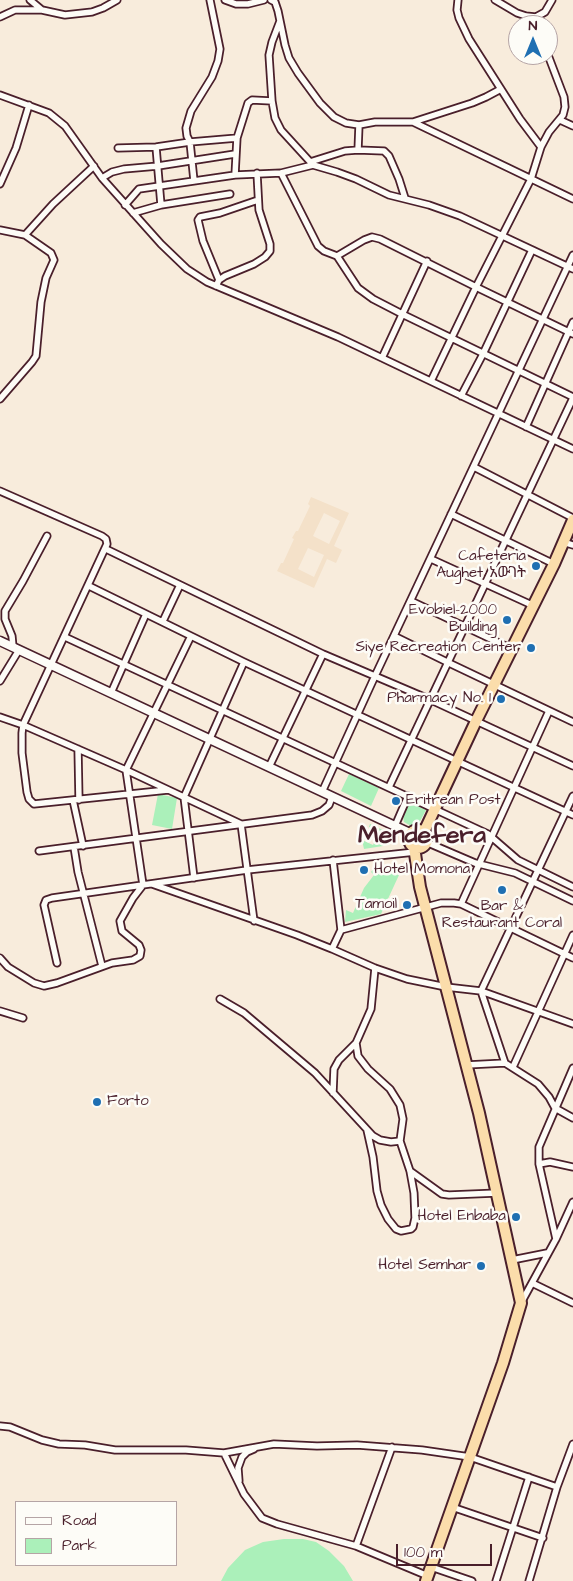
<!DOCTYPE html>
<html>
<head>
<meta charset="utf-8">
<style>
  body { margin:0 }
  #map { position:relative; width:573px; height:1581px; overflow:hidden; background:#f8ecdc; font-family:"Architects Daughter",sans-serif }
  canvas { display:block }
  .legend { position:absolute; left:15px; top:1501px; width:162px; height:65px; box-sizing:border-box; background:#fdfcf7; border:1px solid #b5a4a5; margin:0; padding:6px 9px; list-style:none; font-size:15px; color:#4a1f2b }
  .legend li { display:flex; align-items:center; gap:10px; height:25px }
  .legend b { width:25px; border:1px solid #b5a4a5 }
  .north { position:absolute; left:508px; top:15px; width:50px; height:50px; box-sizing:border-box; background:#fdfcf7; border:1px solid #b5a4a5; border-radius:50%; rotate:0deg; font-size:14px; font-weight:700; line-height:20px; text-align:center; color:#4a1f2b }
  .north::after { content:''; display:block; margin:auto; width:18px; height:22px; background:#1f6fb2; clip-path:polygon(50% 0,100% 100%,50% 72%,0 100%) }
  .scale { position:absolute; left:396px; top:1544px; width:96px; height:22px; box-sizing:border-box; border:2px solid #4a1f2b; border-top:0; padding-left:6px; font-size:15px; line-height:18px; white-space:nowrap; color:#4a1f2b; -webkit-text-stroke:4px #fdfcf7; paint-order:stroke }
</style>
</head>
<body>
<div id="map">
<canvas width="573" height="1581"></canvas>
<ul class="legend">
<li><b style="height:6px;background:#fdfcf7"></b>Road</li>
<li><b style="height:14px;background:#abf0ba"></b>Park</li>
</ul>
<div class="north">N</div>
<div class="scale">100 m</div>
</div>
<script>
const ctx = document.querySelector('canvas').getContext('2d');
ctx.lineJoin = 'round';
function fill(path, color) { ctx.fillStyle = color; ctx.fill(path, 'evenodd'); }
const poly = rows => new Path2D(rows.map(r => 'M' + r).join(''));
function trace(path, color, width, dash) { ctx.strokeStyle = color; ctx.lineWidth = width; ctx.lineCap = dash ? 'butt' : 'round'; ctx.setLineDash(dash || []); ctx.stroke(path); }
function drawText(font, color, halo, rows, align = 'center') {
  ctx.font = font + ' "Architects Daughter","Noto Sans Ethiopic",sans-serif'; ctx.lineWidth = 5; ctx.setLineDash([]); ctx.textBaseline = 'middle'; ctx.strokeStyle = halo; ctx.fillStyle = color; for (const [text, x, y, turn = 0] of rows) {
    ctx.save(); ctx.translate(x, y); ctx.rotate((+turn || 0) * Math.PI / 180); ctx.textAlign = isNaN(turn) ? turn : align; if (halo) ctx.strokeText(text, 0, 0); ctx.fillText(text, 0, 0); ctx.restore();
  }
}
fill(poly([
  [311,497,349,513,334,546,342,550,336,563,327,559,314,588,277,571,281,563,283,563,294,539,292,538,296,531,298,531,310,506,308,504],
  [324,513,340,521,329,544,313,536],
  [308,548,324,555,314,577,298,569]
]), '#f4e1c9');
fill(poly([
  [349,774,379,788,371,806,341,791],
  [158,794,177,798,172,829,152,825],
  [409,802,426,810,419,823,411,826,404,822,403,816],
  [370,824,389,833,383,846,364,849,362,840,373,845,379,832,369,827],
  [376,865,399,875,381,914,345,922,346,910,353,913,364,888,374,875,371,872],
  [284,1539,303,1539,316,1542,329,1551,344,1566,353,1581,221,1581,228,1568,245,1550,263,1542]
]), '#abf0ba');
const street = poly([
  [30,0,42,10,65,15,92,12,103,8,117,0],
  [225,0,236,4,248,4,264,0],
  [271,0,275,2,278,11,285,45,289,58,298,73,320,103,334,117,346,123,359,125,375,122,413,122,472,103,486,97,501,89],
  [458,0,457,10,459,18,469,39,520,119,541,147],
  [495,0,517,13,526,16,536,17,545,12,552,0],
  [0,17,15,10,42,10],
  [280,21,272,42,269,55,272,101,275,118,281,130,313,165],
  [0,95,49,113,65,126,102,178,161,244,187,269,207,282,338,337,573,449],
  [560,120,573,126],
  [413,122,573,199],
  [156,147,161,205],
  [118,148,156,147,190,142,237,138],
  [358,150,359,125],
  [310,162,345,151,358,150,384,151,389,156,399,179,405,198],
  [281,173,313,165,337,172,356,179,389,195,429,205,460,216,573,269],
  [235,175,237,138,248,103,252,100,272,101],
  [102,178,112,172,124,169,158,166,235,154],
  [194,181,190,142,187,136,186,128,191,111,212,77,218,61,220,49,210,0],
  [0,184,16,148,29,105],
  [125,205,139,189,235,175,281,173,318,246,324,251,337,256,358,288,373,299,402,314,573,397],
  [133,213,161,205,230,194],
  [0,230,25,235,53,204,94,166],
  [337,256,364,240,372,237,380,239,476,287,573,334],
  [219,280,203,241,198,220,200,217,220,213,258,200],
  [216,286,219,280,225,276,254,264,265,257,270,251,270,244,259,210,257,173],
  [382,358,427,261],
  [431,381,476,287,531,179,541,147,549,132,563,115,565,107,564,97,548,55],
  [461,396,483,354,532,250],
  [0,399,32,362,36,356,41,302,46,278,54,260,51,253,25,235],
  [526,427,573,322],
  [474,467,573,518],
  [0,491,102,536,106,539,107,544,23,725,22,733,22,753,27,792,29,799,34,804,168,790],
  [451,514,554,564],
  [563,542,573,545],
  [106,549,323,654,431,700,573,766],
  [431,559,534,606],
  [89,586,244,662,573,815],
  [411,601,512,649],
  [163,621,180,585],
  [394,636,449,663,573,722],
  [65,637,488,834,518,860,573,887],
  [13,647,12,636,5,619,5,611,23,581,47,536],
  [0,681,19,650],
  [111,693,146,614],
  [0,717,23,725,126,770,241,824,254,921],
  [78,749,79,800],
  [269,767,323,654],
  [389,787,573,398],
  [322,792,375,676,573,255],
  [73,800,83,846],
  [395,826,408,796],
  [426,842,475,863,515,873,573,901],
  [74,847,78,872,102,966],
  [39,851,312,815,322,811,329,805,332,797],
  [194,878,184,797,244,662],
  [152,884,297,935,332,949,375,968,407,979,446,987,481,991,573,1024],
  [461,904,549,711],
  [341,930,441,903,454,903,461,904,573,958],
  [332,949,341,930,333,860],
  [0,958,8,967,34,983,44,986,57,983,112,963,133,960,140,956,141,950,139,945,122,931,120,921,133,898,143,885,126,770,191,636],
  [57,963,44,905,46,900,52,898,247,870,415,852],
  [220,999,244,1013,315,1073,373,1136,380,1140,391,1142,400,1141],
  [0,1011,23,1018],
  [505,1063,481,991,573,796],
  [466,1065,505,1063,538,1084,549,1097,555,1108,573,1118],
  [513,1067,573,935],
  [333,1093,334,1069,339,1060,356,1043],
  [367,1130,373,1157,377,1191,381,1205,388,1219,396,1229,401,1231,411,1229,413,1227,415,1218,414,1193,410,1171,400,1141,403,1119,400,1105,390,1089,368,1069,358,1056,356,1043,371,1009,375,968],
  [539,1164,539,1147,573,1068],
  [410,1171,442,1194,449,1195,497,1193],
  [556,1239,539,1164,550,1162,573,1167],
  [512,1260,547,1253],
  [532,1283,573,1303],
  [521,1303,556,1239,573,1202],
  [0,1426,10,1427,42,1440,59,1444,85,1445,115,1450,186,1450,224,1453,274,1444,317,1446,357,1445,422,1450,470,1457,557,1487],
  [224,1453,244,1494,262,1518,277,1524,356,1546,428,1576],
  [239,1481,238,1468,242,1457,247,1452,254,1449],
  [452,1507,543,1538],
  [356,1546,392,1447],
  [431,1567,472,1581],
  [496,1581,529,1477],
  [529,1581,557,1487,573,1444]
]);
const secondary = poly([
  [0,641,410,833]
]);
const highway = poly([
  '409 839a9 9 0 1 1 18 0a9 9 0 1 1-18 0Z',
  [424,832,476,721,554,564,573,520],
  [414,847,420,887,479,1113,521,1303,503,1363,426,1581]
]);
trace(street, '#4a1f2b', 9);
trace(secondary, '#4a1f2b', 11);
trace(highway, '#4a1f2b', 14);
trace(street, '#fdfcf7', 5.5);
trace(secondary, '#fdfcf7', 8);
trace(highway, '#fbddab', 10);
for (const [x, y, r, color] of [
  [536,566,5,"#1f6fb2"],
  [507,620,5,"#1f6fb2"],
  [531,648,5,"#1f6fb2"],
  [501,699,5,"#1f6fb2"],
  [396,801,5,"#1f6fb2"],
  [364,870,5,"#1f6fb2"],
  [502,890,5,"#1f6fb2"],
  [407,905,5,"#1f6fb2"],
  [97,1102,5,"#1f6fb2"],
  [516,1217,5,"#1f6fb2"],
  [481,1266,5,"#1f6fb2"]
]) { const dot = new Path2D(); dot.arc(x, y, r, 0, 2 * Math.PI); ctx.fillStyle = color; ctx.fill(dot); trace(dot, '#fdfcf7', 2); }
drawText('15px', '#4a1f2b', '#fdfcf7', [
  ["Cafeteria",526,557],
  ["Aughet አውገት",526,574],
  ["Evobiel-2000",497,611],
  ["Building",497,628],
  ["Siye Recreation Center",521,648],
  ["Pharmacy No. 1",491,699],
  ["Eritrean Post",406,801,"left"],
  ["Hotel Momona",374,870,"left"],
  ["Tamoil",397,905],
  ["Bar &",502,907,"center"],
  ["Restaurant Coral",502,924,"center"],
  ["Forto",107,1102,"left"],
  ["Hotel Enbaba",506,1217],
  ["Hotel Semhar",471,1266]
], 'right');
drawText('bold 25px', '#4a1f2b', '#fdfcf7', [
  ["Mendefera",422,837]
]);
</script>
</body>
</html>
